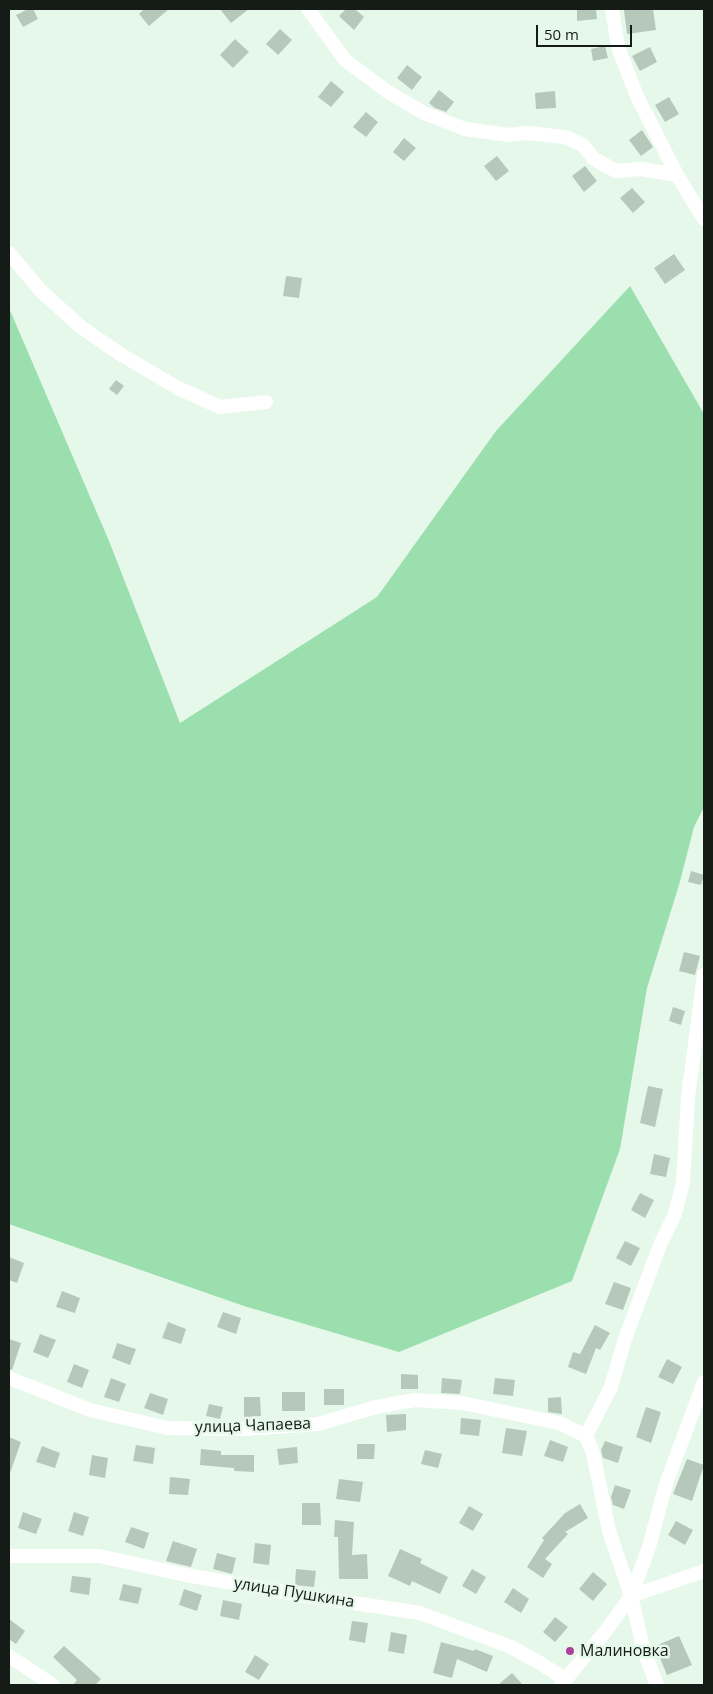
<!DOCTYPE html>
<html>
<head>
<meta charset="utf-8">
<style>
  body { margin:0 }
  #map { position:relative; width:713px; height:1694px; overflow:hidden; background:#e6f8ea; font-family:"Open Sans",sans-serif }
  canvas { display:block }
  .frame { position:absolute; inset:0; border:10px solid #151b16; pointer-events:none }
  .scale { position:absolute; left:536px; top:25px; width:96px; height:22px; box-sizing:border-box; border:2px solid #151b16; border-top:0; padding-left:6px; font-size:15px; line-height:18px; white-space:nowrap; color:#151b16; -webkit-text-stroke:4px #e6f8ea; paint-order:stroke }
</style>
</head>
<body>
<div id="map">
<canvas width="713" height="1694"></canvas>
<div class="frame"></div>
<div class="scale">50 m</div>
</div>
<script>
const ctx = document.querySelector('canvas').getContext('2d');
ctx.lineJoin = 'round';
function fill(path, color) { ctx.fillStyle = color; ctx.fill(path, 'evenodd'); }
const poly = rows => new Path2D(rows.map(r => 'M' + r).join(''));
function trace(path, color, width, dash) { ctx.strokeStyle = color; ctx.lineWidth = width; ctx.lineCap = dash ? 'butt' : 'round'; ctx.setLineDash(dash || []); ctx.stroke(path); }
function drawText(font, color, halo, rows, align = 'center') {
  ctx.font = font + ' "Open Sans",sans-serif'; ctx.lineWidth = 5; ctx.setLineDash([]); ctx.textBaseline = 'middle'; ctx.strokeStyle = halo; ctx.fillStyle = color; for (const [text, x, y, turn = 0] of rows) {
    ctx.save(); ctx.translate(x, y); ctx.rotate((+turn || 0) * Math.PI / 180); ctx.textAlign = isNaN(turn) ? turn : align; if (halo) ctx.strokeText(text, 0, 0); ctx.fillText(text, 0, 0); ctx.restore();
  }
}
fill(poly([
  [630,286,704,414,704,807,694,827,679,885,647,988,620,1149,572,1281,399,1352,244,1306,9,1224,9,308,109,541,180,723,377,597,496,431]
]), '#9bdfae');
fill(poly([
  [28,9,33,9,38,19,23,27,16,15],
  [144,9,169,9,149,26,139,14],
  [220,9,249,9,231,23],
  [346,9,355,9,364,17,354,30,339,16],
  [577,9,596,9,597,19,577,21],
  [632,9,653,9,656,30,627,34,624,10],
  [280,29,292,40,278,55,266,44],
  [235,39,249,52,233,68,220,55],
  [605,46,608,58,593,61,591,49],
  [650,47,657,62,640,71,632,56],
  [407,65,422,77,412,90,397,78],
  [331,81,344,92,331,107,318,97],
  [439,90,454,102,446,112,435,108,429,103],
  [555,91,556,108,536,109,535,93],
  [669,97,679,114,665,122,655,105],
  [366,112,378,122,366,137,353,127],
  [642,130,653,147,641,156,629,140],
  [404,138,416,148,404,161,393,152],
  [497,156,509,171,496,181,484,166],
  [585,166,597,181,584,192,572,176],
  [632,188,645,202,633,213,620,198],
  [674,254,685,270,665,284,654,268],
  [286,276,302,278,299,298,283,296],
  [116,380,124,386,117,395,109,389],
  [691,871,704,875,701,885,688,882],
  [684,952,700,956,695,975,679,971],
  [673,1007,685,1011,681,1025,669,1021],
  [648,1086,663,1089,655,1127,640,1123],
  [654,1154,670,1158,666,1177,650,1174],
  [640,1193,654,1200,645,1218,631,1210],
  [625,1241,640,1248,631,1266,616,1258],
  [9,1257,24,1263,17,1283,9,1280],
  [614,1282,631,1288,623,1310,605,1304],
  [62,1291,80,1298,75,1313,56,1307],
  [223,1312,241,1318,236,1334,217,1327],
  [168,1322,186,1329,181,1344,162,1338],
  [595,1325,610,1333,600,1350,596,1348,586,1374,568,1367,573,1352,580,1354],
  [40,1334,56,1340,48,1358,33,1352],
  [9,1339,21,1343,12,1370,9,1369],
  [117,1343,136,1349,130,1365,112,1358],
  [667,1359,682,1367,673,1384,658,1377],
  [74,1364,89,1370,82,1388,67,1382],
  [401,1374,418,1375,418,1389,401,1389],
  [111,1378,126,1384,119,1402,104,1397],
  [442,1378,462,1380,460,1394,441,1393],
  [495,1378,515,1380,513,1396,493,1394],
  [324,1389,344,1389,344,1405,324,1405],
  [282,1392,305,1392,305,1411,282,1411],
  [150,1393,168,1399,163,1415,144,1408],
  [244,1397,260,1397,261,1416,244,1417],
  [561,1397,562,1414,548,1412,548,1398],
  [209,1404,223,1407,220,1419,206,1416],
  [646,1407,661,1412,651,1443,636,1437],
  [406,1414,406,1430,387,1432,386,1415],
  [461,1418,481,1420,479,1436,460,1434],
  [506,1428,527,1431,522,1456,502,1453],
  [9,1437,21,1442,10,1473,9,1473],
  [550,1440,568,1447,563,1462,544,1456],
  [605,1441,623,1447,618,1463,603,1458,601,1450],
  [357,1444,375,1444,374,1459,357,1459],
  [136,1445,155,1448,153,1464,133,1461],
  [42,1446,60,1453,55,1468,36,1462],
  [297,1447,298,1463,279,1465,277,1449],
  [201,1449,221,1451,221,1455,254,1455,254,1472,234,1471,234,1468,200,1465],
  [425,1450,442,1454,438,1468,421,1464],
  [92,1455,108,1458,105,1478,89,1475],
  [687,1459,704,1465,692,1501,673,1494],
  [170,1477,190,1479,188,1495,169,1494],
  [339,1479,363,1482,360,1502,336,1499],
  [615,1485,631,1490,624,1509,613,1505,611,1497],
  [302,1503,320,1503,321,1525,302,1525],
  [580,1504,588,1518,565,1532,568,1534,545,1559,552,1564,543,1578,527,1567,544,1540,542,1538,565,1513],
  [469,1506,483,1514,473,1531,459,1523],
  [23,1512,42,1519,36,1534,18,1528],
  [74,1512,89,1517,83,1536,68,1531],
  [335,1520,354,1522,352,1555,367,1554,368,1579,339,1579,338,1537,334,1537],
  [676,1521,693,1530,685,1545,668,1535],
  [131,1527,149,1533,144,1549,125,1542],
  [173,1541,197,1549,191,1567,166,1561],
  [255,1543,271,1545,269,1565,253,1563],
  [400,1549,422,1559,420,1563,448,1577,440,1594,412,1581,410,1586,388,1576],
  [217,1553,236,1558,232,1574,213,1569],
  [296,1569,316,1571,314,1587,295,1585],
  [472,1569,486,1577,476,1594,462,1586],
  [593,1572,607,1584,593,1601,579,1589],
  [72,1576,91,1578,89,1595,70,1592],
  [123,1584,142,1588,138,1604,119,1600],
  [513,1588,529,1599,521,1613,504,1602],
  [184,1589,202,1595,197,1611,179,1605],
  [223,1600,242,1604,239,1620,220,1616],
  [555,1617,568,1627,555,1642,543,1632],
  [9,1619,25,1631,16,1644,9,1639],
  [352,1621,368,1623,365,1643,349,1640],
  [391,1632,407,1635,404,1654,388,1651],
  [679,1636,692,1665,667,1675,655,1646],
  [441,1642,474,1651,475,1649,493,1656,487,1672,457,1659,452,1678,433,1673],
  [64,1646,101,1679,95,1685,73,1685,77,1680,53,1657],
  [255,1655,269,1664,259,1680,245,1672],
  [512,1673,523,1685,498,1685]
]), '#b6c8ba');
trace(poly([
  [308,9,345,60,388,92,424,113,465,129,509,135,527,133,565,137,583,145,594,159,616,171,641,169,677,175],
  [612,9,618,47,636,94,677,175,704,219],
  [9,253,41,291,81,327,120,354,178,388,220,407,266,402],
  [9,1378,90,1410,167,1428,248,1429,318,1424,376,1407,415,1400,462,1403,559,1423,586,1436],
  [9,1556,99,1556,186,1575,301,1595,420,1613,511,1647,540,1663,565,1679],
  [631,1596,704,1571],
  [9,1656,53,1685],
  [561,1685,605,1632,631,1596,649,1547,666,1484,704,1382],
  [657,1685,644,1651,631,1596,609,1531,593,1453,586,1436,611,1387,625,1339,660,1245,675,1214,683,1182,688,1097,704,975]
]), '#fff', 14);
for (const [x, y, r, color] of [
  [570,1651,5,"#ac409f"]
]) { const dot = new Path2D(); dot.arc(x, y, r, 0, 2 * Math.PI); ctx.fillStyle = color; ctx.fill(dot); trace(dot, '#e6f8ea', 2); }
drawText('16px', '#151b16', '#e6f8ea', [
  ["улица Чапаева",253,1426,-2],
  ["улица Пушкина",294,1593,9]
]);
drawText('16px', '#151b16', '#e6f8ea', [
  ["Малиновка",580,1651]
], 'left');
</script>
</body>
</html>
